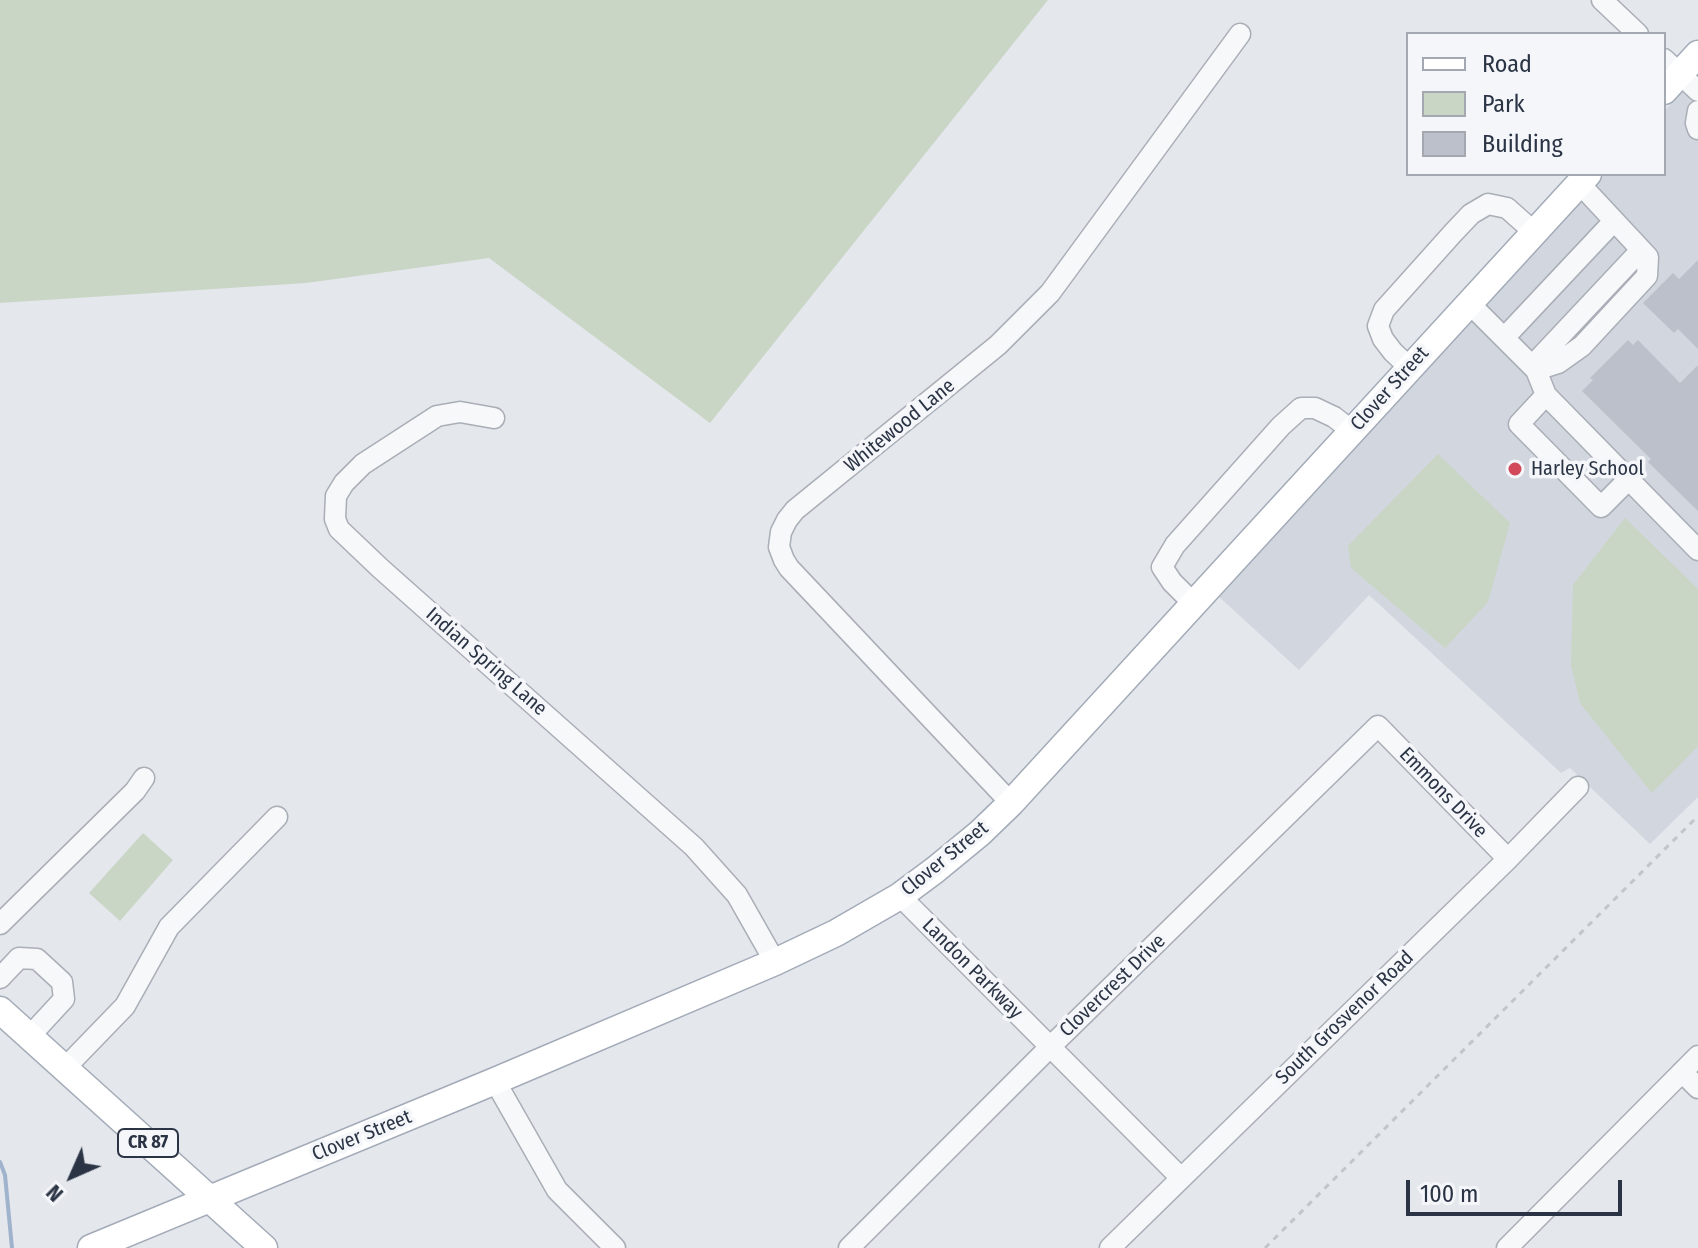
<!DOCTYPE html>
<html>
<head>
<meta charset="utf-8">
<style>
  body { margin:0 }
  #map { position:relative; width:1698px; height:1248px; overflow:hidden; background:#e4e7ec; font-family:"Fira Sans Condensed",sans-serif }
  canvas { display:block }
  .legend { position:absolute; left:1406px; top:32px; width:260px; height:144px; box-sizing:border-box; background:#f4f6f9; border:2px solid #a4a8b1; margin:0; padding:10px 14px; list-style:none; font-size:24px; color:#2b3445 }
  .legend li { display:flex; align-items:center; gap:16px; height:40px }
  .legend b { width:40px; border:2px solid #a4a8b1 }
  .north { position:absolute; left:32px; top:1136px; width:80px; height:80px; -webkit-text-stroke:6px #f4f6f9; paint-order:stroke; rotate:225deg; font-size:22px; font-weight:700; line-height:32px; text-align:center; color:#2b3445 }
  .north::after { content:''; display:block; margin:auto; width:28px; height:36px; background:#2b3445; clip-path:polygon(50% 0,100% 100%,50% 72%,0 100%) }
  .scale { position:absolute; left:1406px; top:1180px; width:216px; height:36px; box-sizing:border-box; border:4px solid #2b3445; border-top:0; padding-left:10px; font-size:24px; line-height:28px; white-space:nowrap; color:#2b3445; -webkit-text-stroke:6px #f4f6f9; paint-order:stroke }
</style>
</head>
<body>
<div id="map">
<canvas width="1698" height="1248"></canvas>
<ul class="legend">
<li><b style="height:10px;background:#fff"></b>Road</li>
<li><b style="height:22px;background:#c9d6c5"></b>Park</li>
<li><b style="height:22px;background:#bbc0ca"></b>Building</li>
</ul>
<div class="north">N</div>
<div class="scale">100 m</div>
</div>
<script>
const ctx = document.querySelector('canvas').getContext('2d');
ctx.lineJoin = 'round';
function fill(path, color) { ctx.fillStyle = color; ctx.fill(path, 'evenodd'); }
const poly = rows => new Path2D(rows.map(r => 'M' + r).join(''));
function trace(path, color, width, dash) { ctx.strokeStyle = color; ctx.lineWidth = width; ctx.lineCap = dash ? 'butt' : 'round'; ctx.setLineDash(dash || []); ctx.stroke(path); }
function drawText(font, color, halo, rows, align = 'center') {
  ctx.font = font + ' "Fira Sans Condensed",sans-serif'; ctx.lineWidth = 7; ctx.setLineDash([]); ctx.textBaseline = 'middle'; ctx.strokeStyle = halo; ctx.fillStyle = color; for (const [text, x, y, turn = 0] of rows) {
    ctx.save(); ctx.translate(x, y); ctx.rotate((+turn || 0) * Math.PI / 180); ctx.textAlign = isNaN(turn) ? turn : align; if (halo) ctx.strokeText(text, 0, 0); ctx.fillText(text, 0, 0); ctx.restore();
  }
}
fill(poly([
  [1698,75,1698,797,1650,844,1570,768,1561,773,1369,595,1299,670,1217,595,1605,174,1664,174,1664,111]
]), '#d2d6de');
fill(poly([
  [0,0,1048,0,710,423,489,258,306,283,0,303],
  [1438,454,1510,523,1488,602,1445,648,1351,568,1348,546],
  [1625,518,1698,589,1698,746,1652,793,1580,703,1571,665,1573,585],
  [143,833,173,860,120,921,89,893]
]), '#c9d6c5');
trace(poly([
  [0,1162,5,1175,12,1248]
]), '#9fb4cc', 4);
fill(poly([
  [1698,260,1698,349,1678,329,1674,333,1643,303,1673,273,1679,279],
  [1628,340,1633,345,1638,340,1680,383,1698,365,1698,511,1648,462,1651,459,1582,391,1593,380,1590,378]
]), '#bbc0ca');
const minor = poly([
  [1602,0,1638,34],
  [1664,59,1698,91],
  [1698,111,1696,123,1698,129],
  [1469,303,1536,370,1546,395,1698,550],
  [1504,338,1614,221],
  [1532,366,1641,250],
  [1410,368,1393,352,1383,339,1378,326,1384,310,1453,233,1471,214,1488,204,1507,208,1534,232],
  [1536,370,1558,363,1582,346,1647,276,1648,257,1579,183],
  [1546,395,1519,424,1601,507,1628,480],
  [494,418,460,412,437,416,363,464,344,483,336,496,335,519,339,529,380,568,694,847,737,895,775,962],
  [1194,604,1172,582,1162,567,1175,545,1281,426,1301,408,1315,408,1334,417,1352,431],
  [1011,803,789,568,784,560,779,547,781,532,787,520,795,510,998,345,1050,293,1240,34],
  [900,896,1181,1178],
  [0,924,135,791,144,778],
  [0,978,19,958,37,959,62,982,64,999,29,1037],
  [65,1068,125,1006,169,927,277,817],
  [1682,1072,1698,1088],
  [495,1081,557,1190,615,1248],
  [849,1248,1050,1047,1378,726,1508,859],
  [1110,1248,1508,859,1578,787],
  [1507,1248,1698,1056]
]);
const major = poly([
  [1664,91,1698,54],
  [0,1010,264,1248],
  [91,1248,495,1081,775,962,836,933,900,896,935,870,980,833,1011,803,1588,174]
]);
trace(minor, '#a9aeb7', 23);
trace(major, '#a3abb8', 29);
trace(poly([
  [1265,1248,1698,816]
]), '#c2c5cb', 3, [6, 6]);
trace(minor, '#f7f8fa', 20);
trace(major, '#fff', 26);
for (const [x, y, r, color] of [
  [1515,469,8,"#d1495b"]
]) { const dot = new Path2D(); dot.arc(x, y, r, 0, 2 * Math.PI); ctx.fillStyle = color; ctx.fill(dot); trace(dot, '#f4f6f9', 3); }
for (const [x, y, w] of [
  [148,1143,60]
]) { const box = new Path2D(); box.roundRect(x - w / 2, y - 14, w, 28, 6); ctx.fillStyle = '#f4f6f9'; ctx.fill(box); trace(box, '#2b3445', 2); }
drawText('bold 18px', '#2b3445', null, [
  ["CR 87",148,1143]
]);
drawText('20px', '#2b3445', '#f4f6f9', [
  ["Clover Street",1390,389,-48],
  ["Whitewood Lane",900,426,-39],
  ["Indian Spring Lane",486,662,41],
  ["Emmons Drive",1443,793,46],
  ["Clover Street",945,859,-39],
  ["Landon Parkway",972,969,45],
  ["Clovercrest Drive",1113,986,-44],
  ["South Grosvenor Road",1345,1018,-44],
  ["Clover Street",362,1136,-22]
]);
drawText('20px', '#2b3445', '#f4f6f9', [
  ["Harley School",1531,469]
], 'left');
</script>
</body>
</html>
